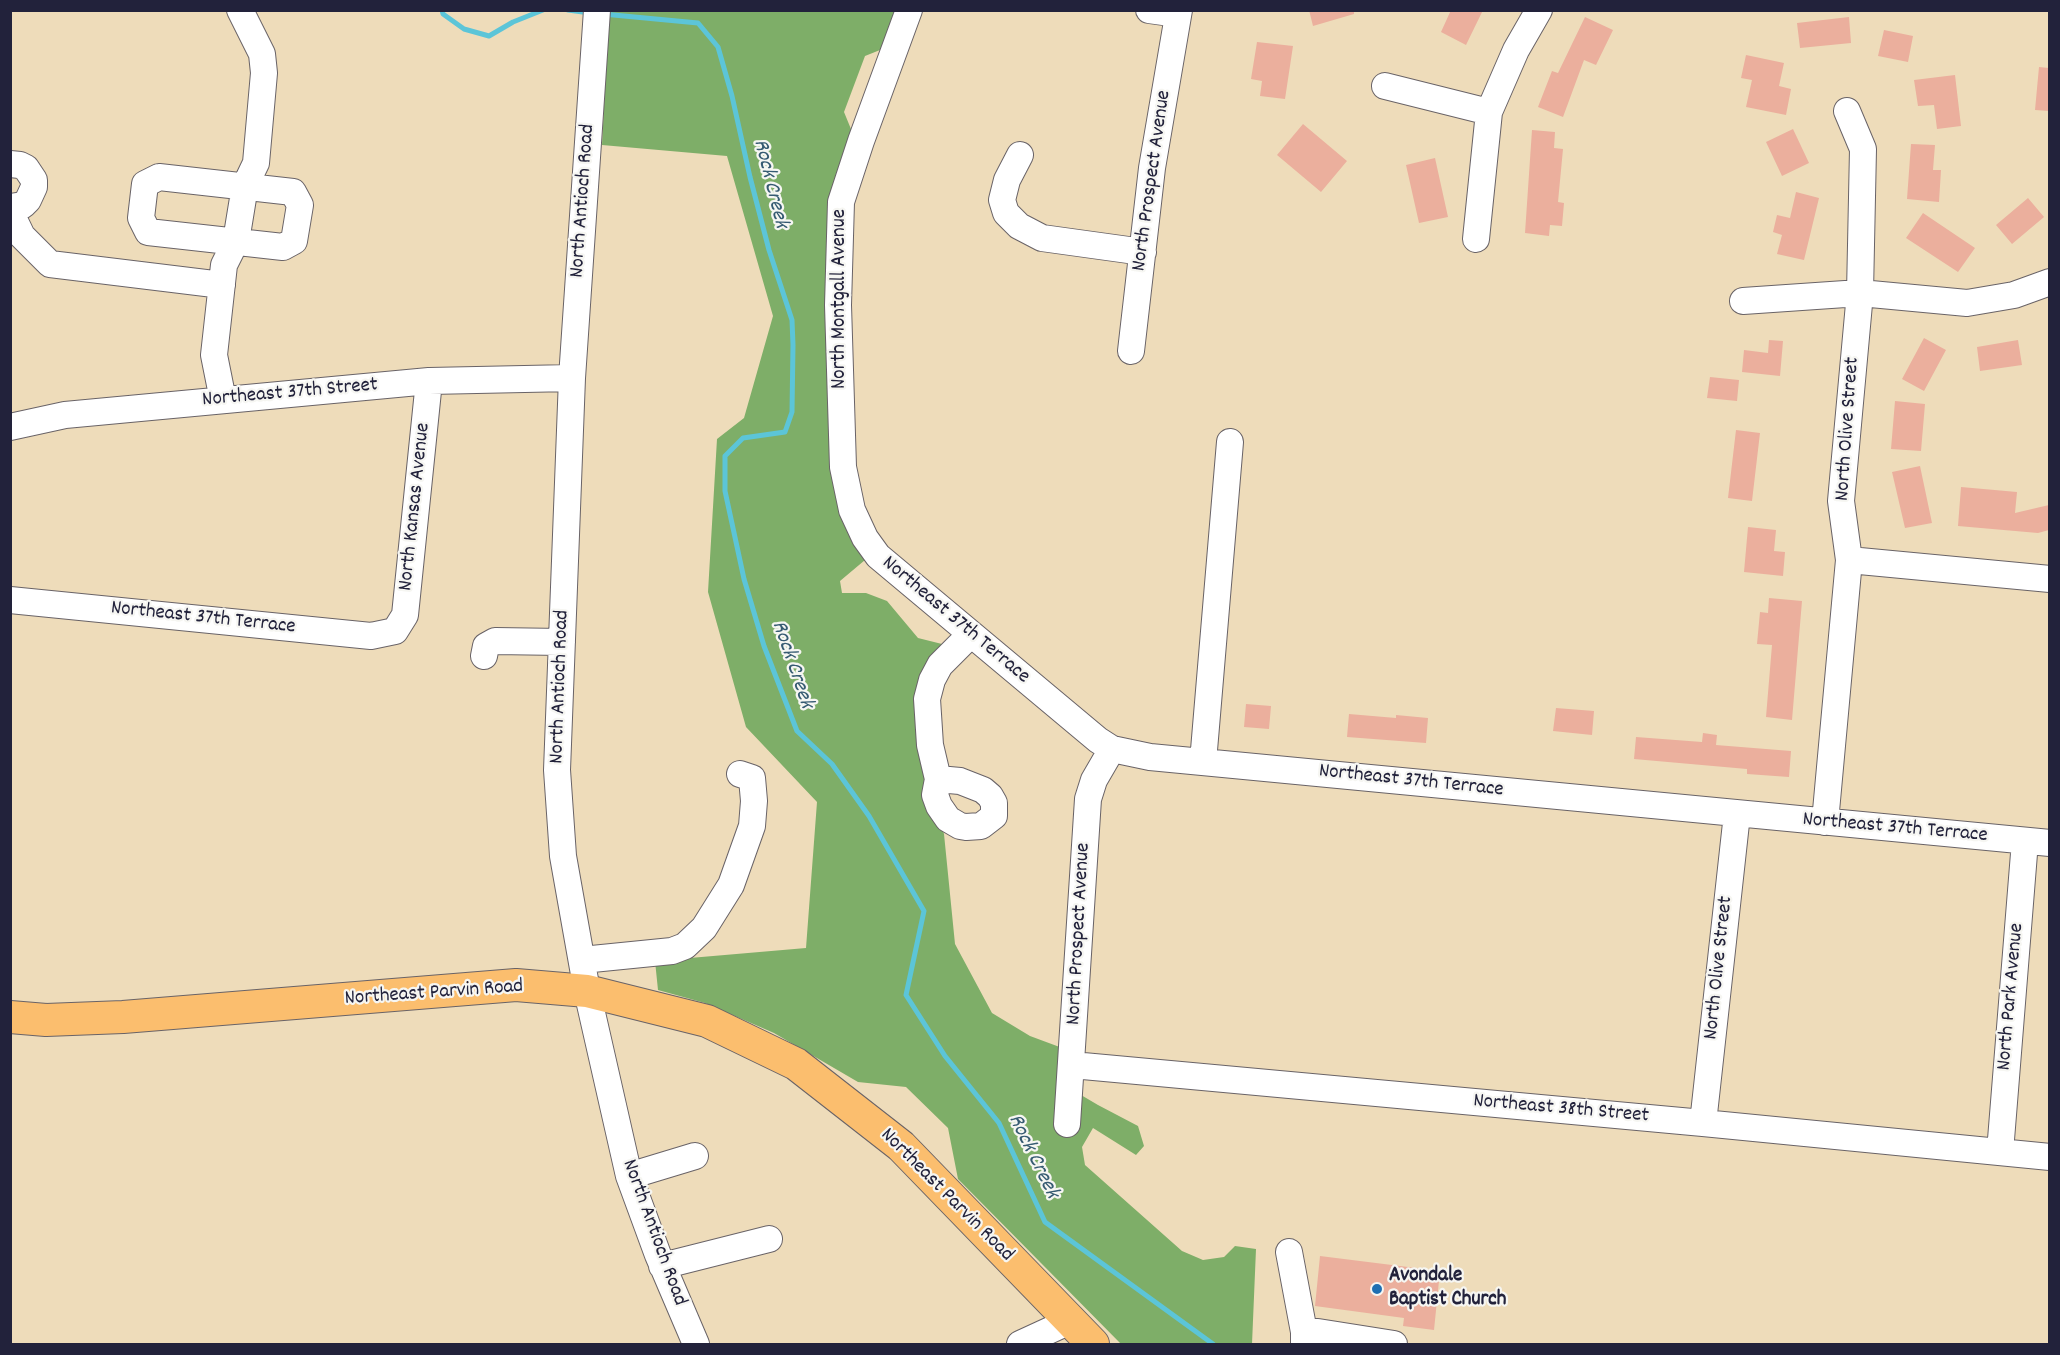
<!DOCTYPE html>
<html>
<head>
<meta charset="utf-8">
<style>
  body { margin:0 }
  #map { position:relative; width:2060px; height:1355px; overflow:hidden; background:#eedcba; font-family:Dekko,sans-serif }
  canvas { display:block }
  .frame { position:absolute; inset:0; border:12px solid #22223b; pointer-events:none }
</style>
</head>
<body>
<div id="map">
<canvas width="2060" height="1355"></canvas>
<div class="frame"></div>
</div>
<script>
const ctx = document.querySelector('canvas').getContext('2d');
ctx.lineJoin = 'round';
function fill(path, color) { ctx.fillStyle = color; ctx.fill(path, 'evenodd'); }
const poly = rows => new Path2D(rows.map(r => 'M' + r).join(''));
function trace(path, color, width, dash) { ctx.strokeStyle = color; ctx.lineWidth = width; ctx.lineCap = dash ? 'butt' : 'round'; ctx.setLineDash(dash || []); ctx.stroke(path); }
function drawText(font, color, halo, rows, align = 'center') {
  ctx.font = font + ' Dekko,sans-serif'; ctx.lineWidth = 4.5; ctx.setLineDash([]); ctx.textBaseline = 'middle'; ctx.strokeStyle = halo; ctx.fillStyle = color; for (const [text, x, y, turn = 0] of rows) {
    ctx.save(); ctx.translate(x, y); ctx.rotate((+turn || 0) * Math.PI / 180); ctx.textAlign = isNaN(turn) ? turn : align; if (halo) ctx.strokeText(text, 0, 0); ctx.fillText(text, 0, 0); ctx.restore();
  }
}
fill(poly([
  [609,11,901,11,885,48,865,56,844,112,853,134,831,229,865,560,840,581,842,593,866,593,887,601,918,638,942,644,923,684,926,777,944,834,955,944,992,1013,1030,1036,1065,1049,1064,1085,1098,1105,1138,1126,1144,1146,1136,1155,1093,1128,1082,1147,1085,1165,1182,1251,1203,1260,1224,1257,1235,1246,1256,1249,1252,1344,1121,1344,958,1179,948,1128,906,1087,858,1082,774,1033,705,1003,658,990,655,961,806,948,817,802,746,727,708,592,717,439,744,418,773,316,727,156,602,145]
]), '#7eae68');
trace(poly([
  [442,10,443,14,464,29,489,36,513,22,543,10],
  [568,10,590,13],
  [603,14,698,23,718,47,732,96,750,177,769,250,792,320,793,345,792,412,785,432,743,438,725,456,725,491,744,579,764,646,797,731,832,764,869,816,924,911,906,995,945,1056,999,1123,1045,1222,1213,1344]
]), '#5cc5d8', 5);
fill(poly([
  [1309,10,1354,10,1354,14,1313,26],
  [1451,10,1483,10,1466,45,1441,32],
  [1585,17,1613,30,1596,65,1584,60,1563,117,1538,107,1552,71,1558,73],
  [1849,17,1851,43,1800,48,1797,23],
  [1884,30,1913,36,1908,62,1878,56],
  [1257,42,1293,46,1285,99,1260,96,1262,81,1251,79],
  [1746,55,1784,63,1779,86,1791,89,1786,115,1746,107,1752,80,1741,78],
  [2039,67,2049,68,2049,111,2035,110],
  [1955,75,1961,126,1937,129,1934,105,1918,106,1914,80],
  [1303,124,1347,161,1321,192,1277,155],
  [1793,129,1809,163,1782,176,1766,142],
  [1532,130,1555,132,1554,148,1563,149,1558,202,1564,203,1562,226,1550,225,1549,236,1525,233],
  [1911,144,1935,145,1933,170,1941,170,1939,202,1907,199],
  [1435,158,1448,217,1419,223,1406,165],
  [1796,192,1819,198,1804,260,1777,254,1782,235,1773,232,1777,215,1790,218],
  [2028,198,2044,217,2012,244,1996,225],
  [1923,213,1975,248,1958,272,1906,238],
  [1924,338,1946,350,1924,391,1902,379],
  [1769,340,1783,341,1780,376,1742,372,1744,350,1768,353],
  [2018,340,2022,365,1980,371,1977,347],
  [1710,377,1739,380,1737,401,1707,398],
  [1895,401,1925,404,1921,451,1891,449],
  [1736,430,1760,433,1752,501,1728,498],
  [1920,466,1932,523,1905,528,1892,472],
  [1961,487,2017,492,2015,513,2049,505,2049,530,2038,533,1958,526],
  [1748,527,1776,530,1774,551,1785,552,1783,576,1744,572],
  [1769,598,1802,601,1792,720,1766,717,1772,645,1757,644,1760,612,1768,613],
  [1246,704,1271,706,1269,729,1244,727],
  [1556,708,1594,711,1592,735,1553,731],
  [1349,714,1396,718,1396,715,1428,718,1426,743,1347,737],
  [1703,733,1717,735,1716,745,1791,751,1789,777,1747,774,1747,769,1634,759,1636,737,1702,742],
  [1320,1256,1440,1271,1434,1330,1403,1326,1404,1318,1315,1306]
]), '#ebaf9d');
const minor = poly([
  [597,10,572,378,557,770,563,856,587,991,629,1176,658,1255,696,1344],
  [909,10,861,141,841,202,838,305,843,467,852,510,865,538,878,556,1098,740,1112,749,1150,757,2050,843],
  [1149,10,1178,14],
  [1385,86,1489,112],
  [1020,155,1007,180,1002,200,1006,213,1019,226,1042,238,1143,252],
  [10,164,20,165,26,168,34,180,34,187,28,200,23,205,10,207],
  [159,177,293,192,300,205,294,241,283,247,148,232,141,218,145,184,159,177],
  [10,211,22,236,50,264,222,285],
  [1476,239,1489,112,1516,50,1539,10],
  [1743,301,1860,293,1967,303,2014,295,2050,282],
  [1131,351,1152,168,1179,10],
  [223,400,214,355,224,265,236,241,245,186,256,163,264,73,262,54,240,10],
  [10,427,65,415,429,381,572,378],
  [1849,560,2050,579],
  [10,600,371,636,395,631,405,615,429,381],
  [484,656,486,646,495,641,562,642],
  [1203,762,1230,442],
  [938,779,960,781,983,790,990,796,994,803,994,816,981,826,966,827,960,826,948,819,939,806,935,795,938,779,930,745,927,699,932,680,940,665,971,634],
  [1825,822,1849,560,1841,501,1860,293,1863,149,1847,111],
  [582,960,672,951,685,946,704,928,731,885,752,826,754,801,752,778,740,774],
  [1072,1065,1703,1123,2050,1157],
  [1703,1123,1737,814],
  [1067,1124,1088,799,1094,780,1112,749],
  [2000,1152,2025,841],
  [629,1176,695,1156],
  [1289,1252,1304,1332],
  [662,1266,769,1239],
  [1020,1344,1070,1321],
  [1304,1344,1304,1332,1318,1332,1394,1344]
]);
const major = poly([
  [10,1017,46,1020,123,1017,516,985,587,991,707,1021,796,1064,901,1146,1093,1344]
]);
trace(minor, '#696367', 28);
trace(major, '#696367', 34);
trace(minor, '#fff', 26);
trace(major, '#fbbe6e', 32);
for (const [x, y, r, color] of [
  [1377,1289,6,"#1f6fb2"]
]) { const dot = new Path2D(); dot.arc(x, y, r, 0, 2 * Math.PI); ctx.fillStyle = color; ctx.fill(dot); trace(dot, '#f6f6f2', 2); }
drawText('21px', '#22223b', '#f6f6f2', [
  ["North Prospect Avenue",1153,181,-82],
  ["North Antioch Road",584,201,-86],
  ["North Montgall Avenue",841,299,-90],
  ["Northeast 37th Street",290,394,-5],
  ["North Olive Street",1849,429,-86],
  ["North Kansas Avenue",416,507,-84],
  ["Northeast 37th Terrace",203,619,6],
  ["Northeast 37th Terrace",955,621,40],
  ["North Antioch Road",561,687,-88],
  ["Northeast 37th Terrace",1411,782,6],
  ["Northeast 37th Terrace",1895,829,5],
  ["North Prospect Avenue",1080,934,-87],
  ["North Olive Street",1720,968,-84],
  ["Northeast Parvin Road",434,994,-4],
  ["North Park Avenue",2012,997,-85],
  ["Northeast 38th Street",1561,1110,5],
  ["Northeast Parvin Road",946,1196,45],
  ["North Antioch Road",653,1233,70]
]);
drawText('bold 21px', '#22223b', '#f6f6f2', [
  ["Avondale",1389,1277],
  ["Baptist Church",1389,1301]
], 'left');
drawText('italic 22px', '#365b72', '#f6f6f2', [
  ["Rock Creek",769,184,76],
  ["Rock Creek",791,665,71],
  ["Rock Creek",1032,1157,64]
]);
</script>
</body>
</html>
